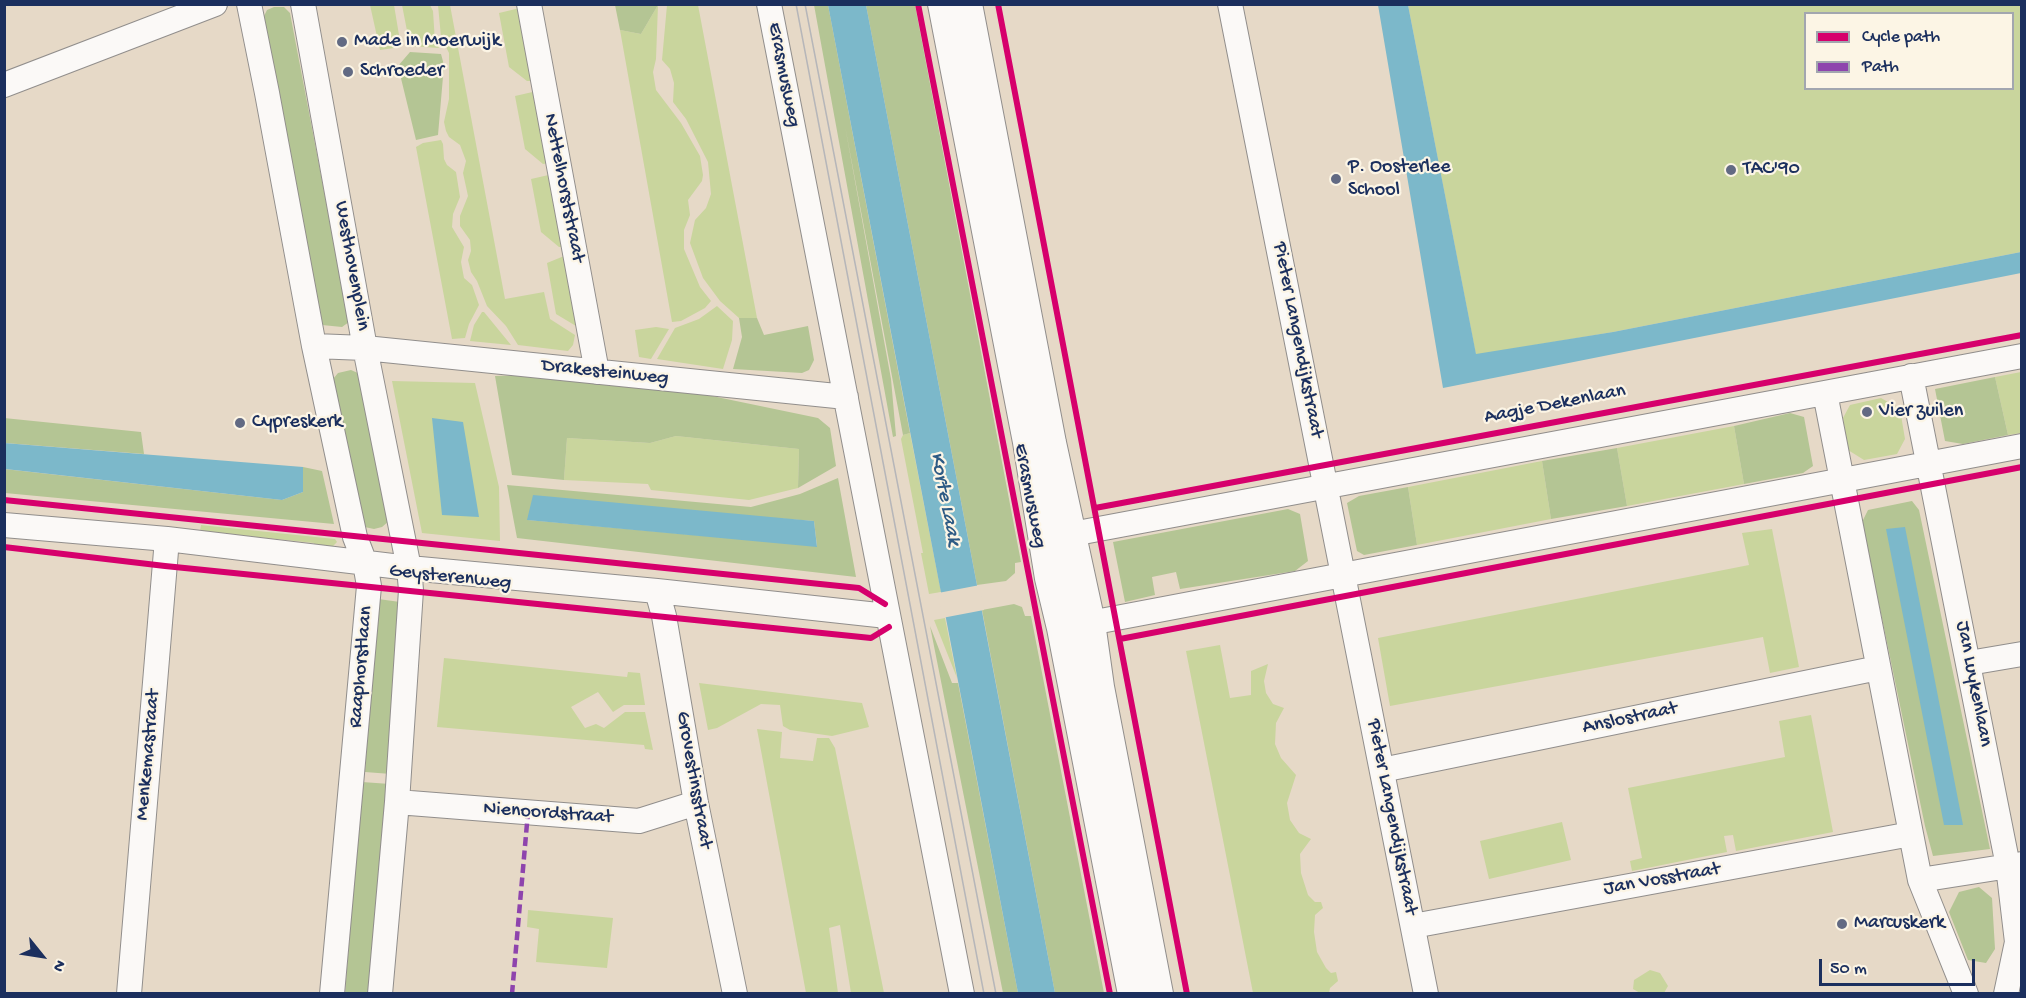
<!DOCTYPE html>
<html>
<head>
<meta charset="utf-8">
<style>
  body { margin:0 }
  #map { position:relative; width:2026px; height:998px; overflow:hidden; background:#e6d9c7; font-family:"Gochi Hand",sans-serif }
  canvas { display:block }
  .frame { position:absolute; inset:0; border:6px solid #1b2f5e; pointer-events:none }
  .legend { position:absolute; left:1804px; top:12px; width:210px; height:78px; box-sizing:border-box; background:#fcf5e5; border:2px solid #a2a6af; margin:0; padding:8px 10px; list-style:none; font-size:18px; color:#1b2f5e }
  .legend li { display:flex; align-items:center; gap:12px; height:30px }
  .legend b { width:30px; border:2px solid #a2a6af }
  .north { position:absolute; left:12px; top:926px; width:60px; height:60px; -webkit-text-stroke:4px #fcf5e5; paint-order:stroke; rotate:120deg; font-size:16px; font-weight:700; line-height:24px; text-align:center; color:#1b2f5e }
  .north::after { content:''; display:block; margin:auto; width:21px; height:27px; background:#1b2f5e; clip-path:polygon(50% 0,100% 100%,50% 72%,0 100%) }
  .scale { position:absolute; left:1819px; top:959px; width:156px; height:27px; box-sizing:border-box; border:3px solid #1b2f5e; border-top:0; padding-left:8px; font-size:18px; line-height:21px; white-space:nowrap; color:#1b2f5e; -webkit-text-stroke:4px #fcf5e5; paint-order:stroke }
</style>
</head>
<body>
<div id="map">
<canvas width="2026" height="998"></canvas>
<div class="frame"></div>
<ul class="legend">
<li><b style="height:8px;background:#d6006c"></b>Cycle path</li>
<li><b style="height:8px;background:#8e44ad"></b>Path</li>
</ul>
<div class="north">N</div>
<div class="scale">50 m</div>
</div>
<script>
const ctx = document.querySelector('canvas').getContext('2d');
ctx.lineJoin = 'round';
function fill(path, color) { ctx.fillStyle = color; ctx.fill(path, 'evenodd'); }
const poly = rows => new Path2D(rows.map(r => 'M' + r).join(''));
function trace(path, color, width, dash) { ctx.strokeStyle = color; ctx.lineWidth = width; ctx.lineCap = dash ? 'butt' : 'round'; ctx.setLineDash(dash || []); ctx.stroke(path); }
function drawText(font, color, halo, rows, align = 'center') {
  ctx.font = font + ' "Gochi Hand",sans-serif'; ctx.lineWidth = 4.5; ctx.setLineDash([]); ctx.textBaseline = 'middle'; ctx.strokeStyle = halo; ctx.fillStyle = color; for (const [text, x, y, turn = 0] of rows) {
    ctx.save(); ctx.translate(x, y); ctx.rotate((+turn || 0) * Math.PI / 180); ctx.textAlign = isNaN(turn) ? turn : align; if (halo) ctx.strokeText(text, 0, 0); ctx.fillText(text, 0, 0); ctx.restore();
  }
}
fill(poly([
  [370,5,394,5,401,47,380,50],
  [402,5,430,5,433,11,435,42,439,48,410,46],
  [438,5,450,5,505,299,544,292,550,319,575,335,573,345,568,351,518,345,506,326,487,306,477,281,471,272,468,260,471,251,470,240,460,226,460,216,468,196,463,173,466,161,460,145,449,137,446,131,444,122,449,99,449,53,441,37],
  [658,5,656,59,653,72,656,90,681,123,700,156,703,175,702,181,688,200,690,215,684,230,684,249,700,287,711,301,705,308,681,321,672,322,620,30,641,34],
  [667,5,698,5,757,318,739,318,720,301,703,278,690,243,695,220,706,208,711,194,708,162,686,119,673,102,674,83,670,69,662,60],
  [1408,5,2021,5,2021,252,1613,332,1476,355],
  [1806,14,2012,14,2012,88,1806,88],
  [520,8,534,81,527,81,509,67,499,13],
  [537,91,550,163,543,164,525,149,515,96],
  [441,140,443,144,444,159,447,165,456,172,460,197,453,214,452,227,464,247,461,262,464,278,472,285,479,305,469,324,465,338,452,339,416,147,423,143],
  [553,174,567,247,559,247,541,232,531,179],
  [569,254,581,329,556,314,547,263],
  [717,306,733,321,732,340,723,369,657,359,675,328,699,319],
  [482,312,484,312,511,345,470,341,474,325],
  [656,327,669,329,651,359,639,357,635,330],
  [2021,372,2021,433,2008,435,1995,377],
  [392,381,475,383,499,487,500,541,422,533],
  [1881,398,1900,409,1905,439,1897,454,1864,460,1848,450,1843,418,1850,405],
  [1734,426,1744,484,1627,506,1617,448],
  [910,433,941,592,929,594,921,553,923,553,901,439,903,435],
  [676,436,799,449,798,488,749,500,651,490,648,484,564,480,567,438,650,443],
  [1542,461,1551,519,1417,545,1408,487],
  [201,525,335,539,337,542,332,547,314,550,314,543,200,531],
  [1772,529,1799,667,1770,673,1763,637,1390,706,1378,638,1749,565,1742,533],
  [945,618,957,678,934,620],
  [1220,645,1230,698,1251,695,1251,671,1268,664,1264,681,1266,693,1273,704,1284,708,1276,723,1275,744,1281,758,1296,775,1287,803,1290,820,1299,833,1311,839,1300,854,1301,873,1308,895,1315,902,1321,902,1323,908,1315,915,1314,932,1317,952,1326,968,1331,973,1336,972,1338,981,1330,988,1329,993,1253,993,1186,651],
  [444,658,627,677,628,672,640,673,645,705,624,705,613,712,598,692,571,707,585,728,596,724,604,728,625,712,645,712,653,750,645,749,644,745,437,727],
  [699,683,862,703,869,727,832,736,790,730,783,726,780,705,761,704,717,728,708,730],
  [1811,715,1833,832,1736,851,1733,835,1724,836,1727,852,1632,871,1630,861,1642,858,1628,788,1785,757,1779,721],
  [757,729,782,732,780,758,813,761,817,738,829,738,835,748,884,993,851,993,840,925,829,928,838,993,806,993],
  [1562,822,1571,860,1489,879,1480,841],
  [528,910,613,918,607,968,536,962,539,929,527,927],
  [1650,970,1660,973,1668,986,1664,993,1640,993,1633,989,1634,980]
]), '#c9d59d');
fill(poly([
  [615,5,615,4,658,5,641,34,620,30],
  [814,5,828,5,910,433,903,435,845,126,891,379,896,436,893,437],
  [866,5,915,5,1021,562,1015,563,1015,573,1006,581,977,585],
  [274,7,284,7,290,13,349,322,342,327,322,325,264,16,267,10],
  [410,52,441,54,444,65,438,135,416,140,398,66],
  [739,318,757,318,764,335,808,326,814,360,809,370,802,373,733,369,742,337],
  [351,370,360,374,389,521,382,527,374,529,360,526,333,379,338,373],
  [601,373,818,418,830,428,836,466,798,488,799,449,676,436,650,443,567,438,564,480,512,475,495,376],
  [1995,377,2008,435,1963,444,1945,441,1935,389],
  [1790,413,1804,417,1813,466,1803,473,1744,484,1734,426],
  [4,418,141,432,144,454,5,443],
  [1617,448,1627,506,1551,519,1542,461],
  [303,467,322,471,334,524,5,493,4,469,282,500,303,492],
  [838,478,856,577,517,538,507,485,751,507,800,494],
  [746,516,814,521,817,546,528,520],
  [1408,487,1417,545,1364,555,1357,551,1347,503,1359,496],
  [1912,501,1919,510,1990,849,1933,856,1925,826,1862,522,1868,510],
  [1288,509,1300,514,1308,561,1295,571,1180,589,1176,572,1152,577,1155,595,1125,602,1113,542],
  [371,598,400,602,391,774,365,772,371,683],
  [1014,604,1022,607,1025,616,1031,616,1104,993,1055,993,982,610],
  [930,626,952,683,958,683,1018,993,1003,993],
  [362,782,390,784,372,993,345,994],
  [1979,887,1992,898,1995,949,1986,963,1968,960,1949,912,1959,892]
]), '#b4c594');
fill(poly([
  [828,5,866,5,1055,993,1018,993],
  [1378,5,1408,5,1476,354,1613,332,2021,252,2021,273,1443,388],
  [432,418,463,422,479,517,442,515],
  [4,443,303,467,303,492,282,500,5,469],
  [533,495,814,521,817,547,527,520],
  [1905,527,1963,825,1944,825,1886,529]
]), '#7cb8ca');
fill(poly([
  [980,585,984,610,942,618,938,593]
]), '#e6d9c7');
const minor = poly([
  [249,4,267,93,314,346,355,537,365,563,369,586,332,994],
  [303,4,365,348,409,568,411,590,397,802,380,994],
  [529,4,597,372],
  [769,4,962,994],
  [1230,4,1426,994],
  [4,85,215,4],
  [314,346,365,348,846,397],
  [1911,376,2008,866,2017,942,2006,994],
  [1825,393,1920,880,1966,994],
  [4,525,167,539,409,568,657,591,887,616],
  [1072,534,2022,356],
  [657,591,664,616,696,803,735,994],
  [1090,623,2022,446],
  [1969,663,2022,654],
  [1382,770,1878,668],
  [397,802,639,821,696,803],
  [1920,880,2022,864],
  [1413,926,1911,834],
  [129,994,167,539]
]);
const major = poly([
  [943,4,1028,442,1050,578,1062,628,1133,994],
  [967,4,1051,443,1090,623,1099,687,1158,994]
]);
trace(minor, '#918e8c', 26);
trace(major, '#918e8c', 32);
trace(minor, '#fbf9f7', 24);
trace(major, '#fbf9f7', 30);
trace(poly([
  [796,4,984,994],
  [805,4,996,994]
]), '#b6b6b9', 1.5);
trace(poly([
  [512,994,528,812]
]), '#8e44ad', 4.5, [9, 4.5]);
trace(poly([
  [918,4,1110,994],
  [998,4,1187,994],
  [4,500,859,588,885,604],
  [1095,508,2022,335],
  [4,547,165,566,871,638,889,627],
  [1120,639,2022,467]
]), '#d6006c', 6);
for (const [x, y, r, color] of [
  [342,42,6,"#626a83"],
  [348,72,6,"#626a83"],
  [1731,170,6,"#626a83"],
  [1336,179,6,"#626a83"],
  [1867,412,6,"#626a83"],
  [240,423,6,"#626a83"],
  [1842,924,6,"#626a83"]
]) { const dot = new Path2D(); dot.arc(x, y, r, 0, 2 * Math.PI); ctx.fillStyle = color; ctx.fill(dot); trace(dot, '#fcf5e5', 2); }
drawText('20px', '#1b2f5e', '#fcf5e5', [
  ["Made in Moerwijk",354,42],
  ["Schroeder",360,72],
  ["P. Oosterlee",1348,168],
  ["School",1348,191],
  ["TAC'90",1743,170],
  ["Vier zuilen",1879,412],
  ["Cypreskerk",252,423],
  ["Marcuskerk",1854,924]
], 'left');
drawText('20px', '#1b2f5e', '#fcf5e5', [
  ["Erasmusweg",783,75,79],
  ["Nettelhorststraat",563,188,79],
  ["Westhovenplein",351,266,80],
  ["Pieter Langendijkstraat",1297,340,79],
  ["Drakesteinweg",605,373,6],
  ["Aagje Dekenlaan",1555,405,-11],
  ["Erasmusweg",1029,496,79],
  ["Geysterenweg",450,578,6],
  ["Raaphorstlaan",362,667,-85],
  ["Jan Luykenlaan",1973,684,79],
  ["Anslostraat",1630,719,-12],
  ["Menkemastraat",149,755,-85],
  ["Grovestinsstraat",693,780,80],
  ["Nienoordstraat",548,814,4],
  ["Pieter Langendijkstraat",1391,817,79],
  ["Jan Vosstraat",1662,880,-10]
]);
drawText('italic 21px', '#2d5a84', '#fcf5e5', [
  ["Korte Laak",944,499,79]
]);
</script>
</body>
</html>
